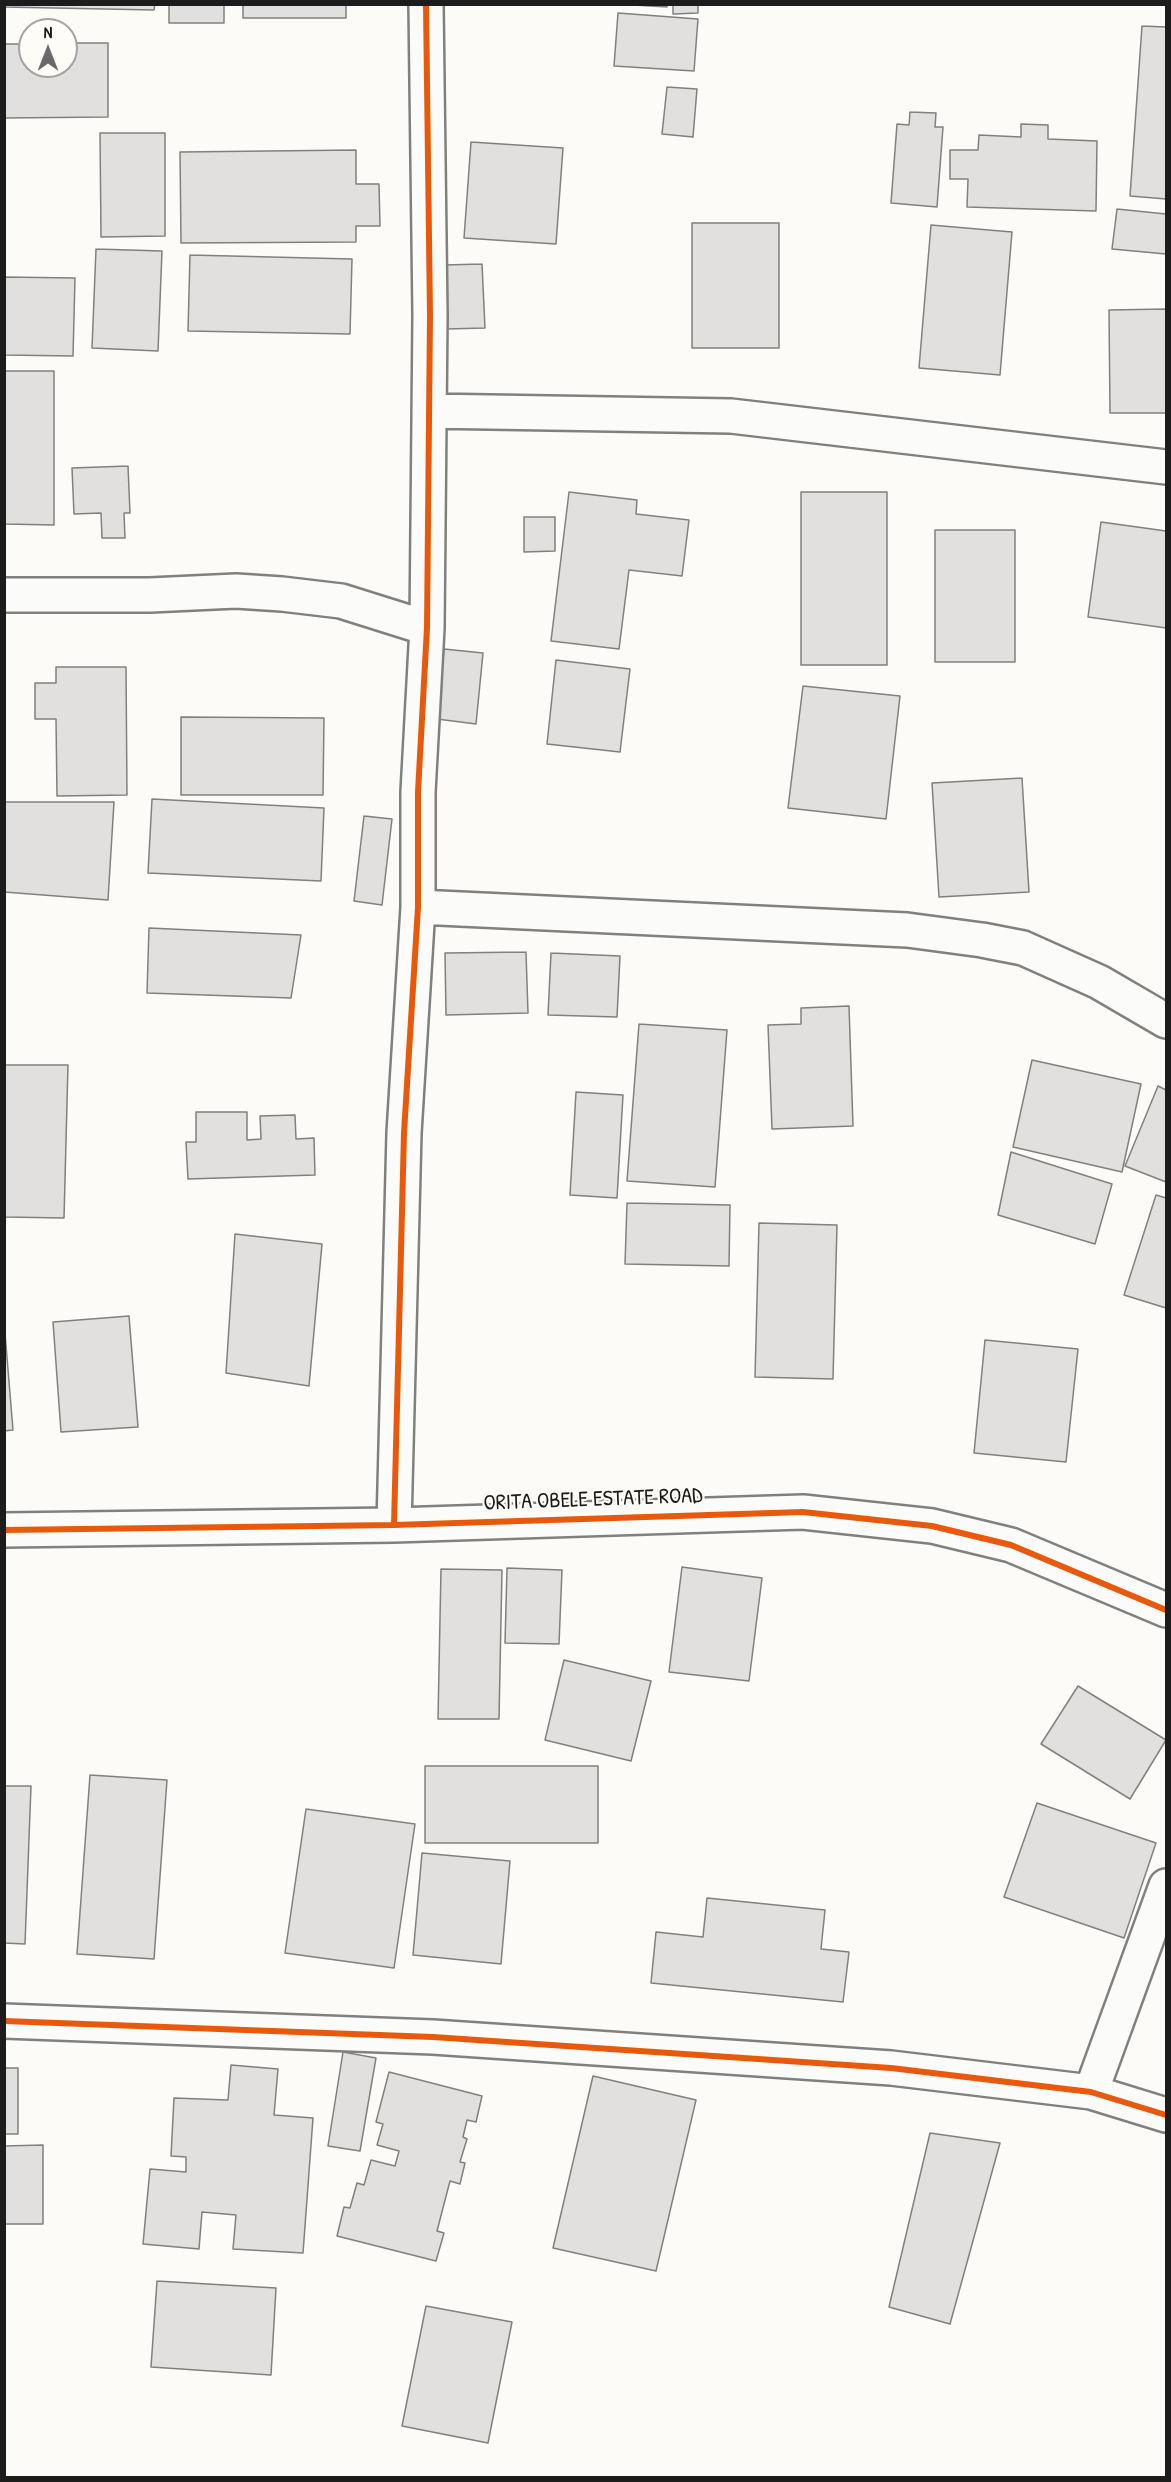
<!DOCTYPE html>
<html>
<head>
<meta charset="utf-8">
<style>
  body { margin:0 }
  #map { position:relative; width:1171px; height:2482px; overflow:hidden; background:#fcfbf8; font-family:"Patrick Hand",sans-serif }
  canvas { display:block }
  .frame { position:absolute; inset:0; border:6px solid #1c1c1c; pointer-events:none }
  .north { position:absolute; left:18px; top:18px; width:60px; height:60px; box-sizing:border-box; background:#fdfcf7; border:2px solid #a3a29f; border-radius:50%; rotate:0deg; font-size:16px; font-weight:700; line-height:24px; text-align:center; color:#1c1c1c }
  .north::after { content:''; display:block; margin:auto; width:21px; height:27px; background:#6a6a69; clip-path:polygon(50% 0,100% 100%,50% 72%,0 100%) }
</style>
</head>
<body>
<div id="map">
<canvas width="1171" height="2482"></canvas>
<div class="frame"></div>
<div class="north">N</div>
</div>
<script>
const ctx = document.querySelector('canvas').getContext('2d');
ctx.lineJoin = 'round';
function fill(path, color) { ctx.fillStyle = color; ctx.fill(path, 'evenodd'); }
const poly = rows => new Path2D(rows.map(r => 'M' + r).join(''));
function trace(path, color, width, dash) { ctx.strokeStyle = color; ctx.lineWidth = width; ctx.lineCap = dash ? 'butt' : 'round'; ctx.setLineDash(dash || []); ctx.stroke(path); }
function drawText(font, color, halo, rows, align = 'center') {
  ctx.font = font + ' "Patrick Hand",sans-serif'; ctx.lineWidth = 4.5; ctx.setLineDash([]); ctx.textBaseline = 'middle'; ctx.strokeStyle = halo; ctx.fillStyle = color; for (const [text, x, y, turn = 0] of rows) {
    ctx.save(); ctx.translate(x, y); ctx.rotate((+turn || 0) * Math.PI / 180); ctx.textAlign = isNaN(turn) ? turn : align; if (halo) ctx.strokeText(text, 0, 0); ctx.fillText(text, 0, 0); ctx.restore();
  }
}
const building = poly([
  [4,4,155,4,154,10,4,7,4,4],
  [169,4,224,4,224,23,169,23,169,4],
  [243,4,346,4,346,18,243,18,243,4],
  [617,4,667,4,667,7,617,4],
  [673,4,698,4,698,13,673,14,673,4],
  [618,13,698,19,694,71,614,66,618,13],
  [1142,26,1166,27,1166,199,1130,196,1142,26],
  [66,43,108,43,108,117,4,118,4,44,30,44,30,66,66,66,66,43],
  [667,87,697,89,693,137,662,134,667,87],
  [910,112,936,113,935,127,943,127,937,207,891,203,897,124,909,125,910,112],
  [1021,124,1048,125,1048,139,1097,141,1096,211,967,207,968,179,950,179,950,150,978,150,979,135,1021,137,1021,124],
  [100,133,165,133,165,236,101,237,100,133],
  [471,142,563,148,556,244,464,238,471,142],
  [356,150,356,184,379,184,380,226,356,226,356,242,181,243,180,152,356,150],
  [1117,209,1166,214,1166,254,1112,249,1117,209],
  [692,223,779,223,779,348,692,348,692,223],
  [931,225,1012,232,1000,375,919,368,931,225],
  [96,249,162,251,158,351,92,348,96,249],
  [190,255,352,259,350,334,188,331,190,255],
  [482,264,485,328,446,329,444,265,482,264],
  [4,277,75,278,73,356,4,355,4,277],
  [1166,309,1166,413,1110,413,1109,310,1166,309],
  [4,371,54,371,54,525,4,524,4,371],
  [128,466,130,513,124,513,125,538,102,538,101,513,74,514,72,468,128,466],
  [569,492,637,500,636,514,689,520,682,576,629,570,619,649,551,641,569,492],
  [801,492,887,492,887,665,801,665,801,492],
  [524,517,555,517,555,551,524,552,524,517],
  [1101,522,1166,531,1166,628,1088,617,1101,522],
  [935,530,1015,530,1015,662,935,662,935,530],
  [444,649,483,653,476,724,437,719,444,649],
  [556,660,630,669,620,752,547,744,556,660],
  [56,667,126,667,127,795,57,796,56,719,35,719,35,683,56,683,56,667],
  [803,686,900,696,886,819,788,808,803,686],
  [181,717,324,718,323,795,181,795,181,717],
  [1022,778,1029,892,939,897,932,783,1022,778],
  [152,799,324,808,321,881,148,873,152,799],
  [4,802,114,802,108,900,4,892,4,802],
  [364,816,392,819,382,905,354,901,364,816],
  [149,928,301,935,291,998,147,993,149,928],
  [526,952,528,1013,446,1015,445,953,526,952],
  [551,953,620,956,617,1017,548,1015,551,953],
  [849,1006,853,1126,772,1129,768,1025,801,1024,801,1008,849,1006],
  [639,1024,727,1030,715,1187,627,1181,639,1024],
  [1032,1060,1141,1084,1122,1172,1013,1147,1032,1060],
  [4,1065,68,1065,64,1218,4,1217,4,1065],
  [1158,1086,1166,1090,1166,1182,1125,1166,1158,1086],
  [576,1092,623,1095,617,1198,570,1195,576,1092],
  [196,1112,247,1112,247,1140,261,1139,260,1116,295,1115,296,1139,314,1138,315,1175,188,1179,186,1142,196,1142,196,1112],
  [1011,1152,1112,1184,1095,1244,998,1215,1011,1152],
  [1156,1195,1166,1198,1166,1308,1124,1295,1156,1195],
  [627,1203,730,1205,729,1266,625,1264,627,1203],
  [759,1223,837,1225,833,1379,755,1377,759,1223],
  [235,1234,322,1244,309,1386,226,1373,235,1234],
  [129,1316,138,1427,61,1432,53,1322,129,1316],
  [4,1321,13,1430,4,1431,4,1321],
  [985,1340,1078,1349,1066,1462,974,1453,985,1340],
  [682,1567,762,1578,749,1681,669,1672,682,1567],
  [507,1568,562,1570,559,1644,505,1643,507,1568],
  [441,1569,502,1570,499,1719,438,1719,441,1569],
  [564,1660,651,1681,631,1761,545,1740,564,1660],
  [1078,1686,1166,1740,1130,1799,1041,1744,1078,1686],
  [425,1766,598,1766,598,1843,425,1843,425,1766],
  [90,1775,167,1780,154,1959,77,1954,90,1775],
  [4,1786,31,1786,25,1944,4,1943,4,1786],
  [1037,1803,1156,1843,1124,1938,1004,1897,1037,1803],
  [306,1809,415,1824,394,1968,285,1953,306,1809],
  [422,1853,510,1861,501,1964,413,1955,422,1853],
  [707,1898,825,1910,821,1949,849,1952,843,2002,651,1983,656,1932,703,1937,707,1898],
  [343,2052,376,2058,360,2151,328,2146,343,2052],
  [231,2065,278,2069,274,2115,313,2118,303,2253,233,2249,236,2215,202,2212,199,2249,143,2244,150,2169,186,2172,186,2157,171,2156,174,2098,228,2100,231,2065],
  [4,2068,18,2068,18,2134,4,2134,4,2068],
  [389,2072,482,2096,476,2122,467,2120,463,2137,467,2139,460,2162,465,2163,460,2184,450,2181,437,2231,444,2233,436,2261,337,2236,344,2207,350,2208,357,2183,364,2185,371,2160,395,2166,399,2151,377,2145,383,2124,376,2122,389,2072],
  [593,2076,696,2100,656,2271,553,2248,593,2076],
  [930,2133,1000,2143,950,2324,889,2307,930,2133],
  [43,2145,43,2224,4,2224,4,2146,43,2145],
  [157,2281,276,2288,271,2375,151,2367,157,2281],
  [426,2306,512,2322,488,2443,402,2426,426,2306]
]);
fill(building, '#e1e0de');
trace(building, '#81807f', 1.5);
const minor = poly([
  [429,411,731,416,1166,467],
  [4,595,150,595,236,591,282,594,341,601,427,628],
  [418,907,907,930,982,940,1023,948,1099,982,1166,1021],
  [394,1525,404,1133,418,907,418,792,427,628,430,316,426,4],
  [4,1530,394,1525,803,1512,932,1526,1011,1545,1166,1610],
  [4,2021,433,2037,891,2068,1091,2092,1166,2115],
  [1091,2092,1166,1886]
]);
trace(minor, '#81807f', 38);
trace(minor, '#fbfbf9', 33);
trace(poly([
  [394,1525,404,1133,418,907,418,792,427,628,430,316,426,4],
  [4,1530,394,1525,803,1512,932,1526,1011,1545,1166,1610],
  [4,2021,433,2037,891,2068,1091,2092,1166,2115]
]), '#e8590c', 6);
drawText('22px', '#1c1c1c', '#fdfcf7', [
  ["ORITA OBELE ESTATE ROAD",593,1500,-2]
]);
</script>
</body>
</html>
